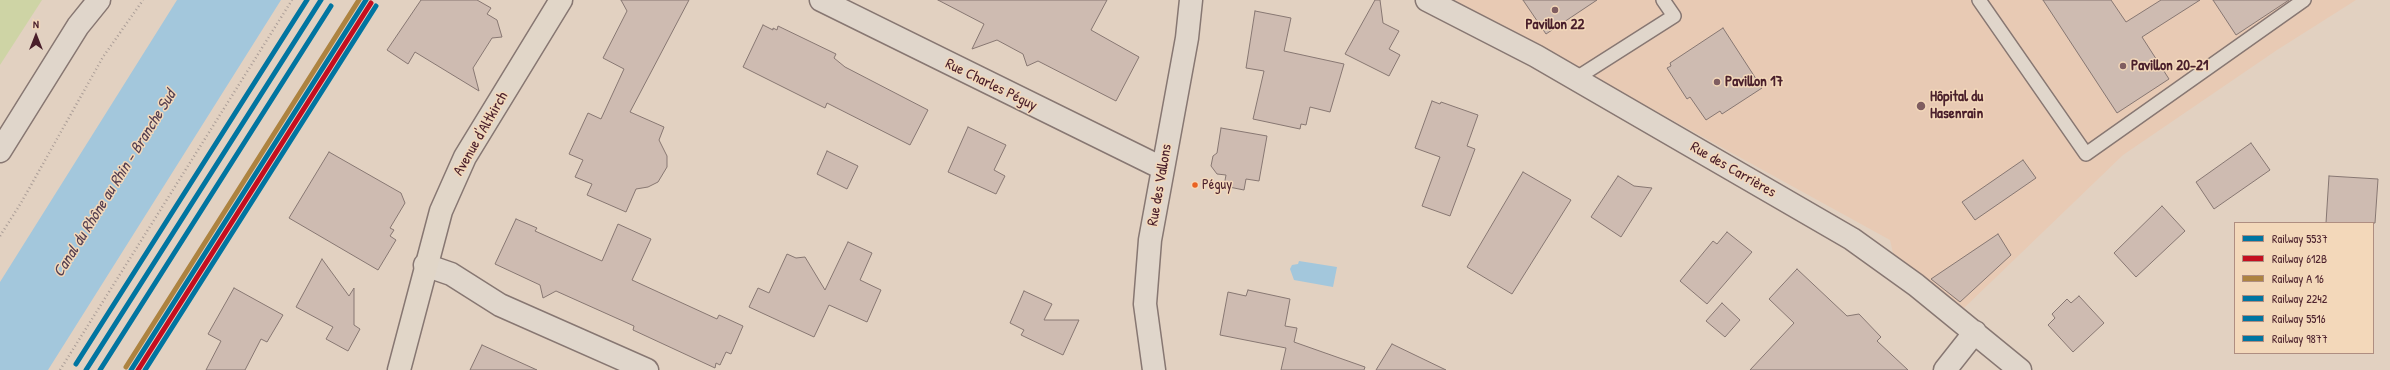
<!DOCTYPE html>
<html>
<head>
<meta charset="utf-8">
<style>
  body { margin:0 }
  #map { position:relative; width:2390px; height:370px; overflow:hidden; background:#e2d1c1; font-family:"Patrick Hand",sans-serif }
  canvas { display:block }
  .legend { position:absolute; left:2234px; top:222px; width:140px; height:132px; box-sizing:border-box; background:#f3d8ba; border:1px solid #af8e81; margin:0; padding:5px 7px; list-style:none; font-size:12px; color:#4a1f2b }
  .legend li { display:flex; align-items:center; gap:8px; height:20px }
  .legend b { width:20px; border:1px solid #af8e81 }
  .north { position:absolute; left:16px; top:16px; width:40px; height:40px; -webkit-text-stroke:3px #f3d8ba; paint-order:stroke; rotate:0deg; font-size:11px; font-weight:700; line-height:16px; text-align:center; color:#4a1f2b }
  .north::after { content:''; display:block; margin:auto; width:14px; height:18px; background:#4a1f2b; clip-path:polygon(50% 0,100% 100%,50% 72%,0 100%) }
</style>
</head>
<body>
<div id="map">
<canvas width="2390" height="370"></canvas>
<ul class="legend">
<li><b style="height:5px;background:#0075a1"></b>Railway 5537</li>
<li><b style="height:5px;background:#c50e1f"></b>Railway 612B</li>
<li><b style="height:5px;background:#ad8340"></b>Railway A 16</li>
<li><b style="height:5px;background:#0075a1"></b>Railway 2242</li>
<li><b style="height:5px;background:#0075a1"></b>Railway 5516</li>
<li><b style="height:5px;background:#0075a1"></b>Railway 9877</li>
</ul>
<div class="north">N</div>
</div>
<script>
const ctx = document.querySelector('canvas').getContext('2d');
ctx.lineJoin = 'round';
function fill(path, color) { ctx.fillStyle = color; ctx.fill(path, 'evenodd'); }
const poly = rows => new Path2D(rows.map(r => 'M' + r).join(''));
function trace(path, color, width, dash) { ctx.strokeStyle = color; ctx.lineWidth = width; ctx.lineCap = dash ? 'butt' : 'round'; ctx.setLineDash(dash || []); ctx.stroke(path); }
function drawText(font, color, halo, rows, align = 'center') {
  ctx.font = font + ' "Patrick Hand",sans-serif'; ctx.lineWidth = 3; ctx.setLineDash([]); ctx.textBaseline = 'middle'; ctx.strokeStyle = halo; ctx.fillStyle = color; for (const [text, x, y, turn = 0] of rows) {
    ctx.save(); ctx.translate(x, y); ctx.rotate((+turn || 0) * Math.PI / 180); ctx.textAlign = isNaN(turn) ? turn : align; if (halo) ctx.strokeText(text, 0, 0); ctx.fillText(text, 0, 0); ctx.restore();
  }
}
fill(poly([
  [1454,0,2356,0,2277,50,2123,155,1964,308,1893,253,1890,240]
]), '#e8cab4');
fill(poly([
  [0,0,42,0,0,65]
]), '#ced4a5');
fill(poly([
  [177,0,281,0,48,370,0,370,0,282],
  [1299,261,1337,267,1333,287,1294,280,1290,269,1292,265,1298,264]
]), '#a3c7dc');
const building = poly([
  [421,0,477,0,491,8,487,14,497,20,502,37,492,38,473,68,479,91,415,52,408,64,387,50,421,0],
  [621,0,689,0,630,112,664,127,659,140,667,156,667,167,658,182,648,187,636,189,626,212,587,195,592,184,575,177,583,160,569,154,588,113,601,119,624,69,603,58,627,11,621,0],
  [938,0,1107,0,1091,30,1139,57,1116,101,1038,61,1027,66,1023,54,997,40,972,49,984,24,938,0],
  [1375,0,1380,0,1383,23,1399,31,1389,49,1400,55,1389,76,1345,54,1375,0],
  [1523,0,1597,0,1546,34,1523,0],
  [2043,0,2111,0,2126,22,2161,0,2200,0,2142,37,2169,79,2117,113,2043,0],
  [2213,0,2289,0,2236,35,2213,0],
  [1255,11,1291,18,1284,51,1344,64,1330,112,1310,107,1306,125,1301,124,1300,129,1253,119,1264,71,1246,68,1255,11],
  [763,25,773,30,773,28,777,30,778,26,836,54,834,58,845,67,928,110,910,145,827,103,825,108,743,67,763,25],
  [1723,28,1762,88,1722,114,1720,111,1706,120,1690,97,1687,99,1667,68,1671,66,1670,63,1723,28],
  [1432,101,1440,104,1441,102,1478,115,1467,146,1475,149,1450,216,1422,206,1440,157,1415,148,1432,101],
  [968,127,1006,145,994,170,1005,176,996,194,948,172,968,127],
  [1221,128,1267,136,1259,181,1246,179,1244,190,1224,186,1226,175,1217,174,1211,166,1213,156,1217,153,1221,128],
  [2251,143,2270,170,2214,209,2196,182,2251,143],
  [827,151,858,166,847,189,817,174,827,151],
  [329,152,401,193,405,203,390,228,394,230,390,236,396,240,378,270,289,218,329,152],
  [2023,160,2036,178,1975,220,1962,202,2023,160],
  [1523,172,1571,200,1512,294,1467,267,1523,172],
  [1618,176,1634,186,1652,188,1621,237,1591,217,1618,176],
  [2329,176,2378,179,2375,223,2326,223,2329,176],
  [2162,206,2185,231,2136,277,2114,253,2162,206],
  [516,219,537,228,535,231,602,261,618,224,651,239,632,280,717,319,719,315,743,326,731,354,726,352,720,365,716,363,715,368,633,330,634,326,556,291,543,298,540,285,495,264,516,219],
  [1727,232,1752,252,1707,304,1680,281,1713,241,1717,244,1727,232],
  [1998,234,2011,255,1960,302,1931,279,1998,234],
  [848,242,872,253,860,280,881,290,867,322,829,305,814,337,749,307,758,288,769,293,787,254,796,258,805,257,825,290,848,242],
  [322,259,349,296,354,288,354,325,360,329,348,351,326,339,333,327,296,307,322,259],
  [1797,269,1847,316,1859,314,1881,337,1877,341,1908,370,1750,370,1794,323,1769,299,1797,269],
  [234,288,283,315,267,342,261,339,245,370,206,370,221,341,208,334,234,288],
  [1248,290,1290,299,1285,326,1297,328,1294,342,1365,367,1364,370,1281,370,1286,348,1220,335,1228,292,1246,296,1248,290],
  [1024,291,1052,304,1044,320,1079,320,1063,355,1021,335,1024,330,1010,323,1024,291],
  [2079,296,2104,323,2073,352,2048,325,2055,318,2052,314,2067,299,2071,303,2079,296],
  [1722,303,1740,320,1725,337,1706,321,1722,303],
  [1392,344,1446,370,1376,370,1392,344],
  [482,345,537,370,470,370,482,345]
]);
fill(building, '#cebbb1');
trace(building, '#877772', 1);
const service = poly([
  [1979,0,2086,154,2304,0],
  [1575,79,1674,16,1663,0]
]);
const minor = poly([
  [821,0,1162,168],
  [1427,0,1536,56,1852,239,1916,285,2020,370],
  [425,265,451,274,500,305,647,370],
  [1945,370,1975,332]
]);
const tertiary = poly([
  [0,151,78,26,99,0],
  [1154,370,1145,304,1150,240,1187,38,1191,0]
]);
const primary = poly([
  [399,370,441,211,465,157,561,0]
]);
trace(service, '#877772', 16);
trace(minor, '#877772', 25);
trace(tertiary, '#877772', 25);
trace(primary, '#877772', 25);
trace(poly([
  [0,236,21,203,103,57,143,0],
  [60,370,292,0]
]), '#aa9d97', 2.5, [1, 3]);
trace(service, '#e0d6cb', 13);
trace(minor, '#e0d6cb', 22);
trace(tertiary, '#e0d6cb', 22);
trace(primary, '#e1d6c8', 22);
trace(poly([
  [86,370,321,0],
  [131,370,366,0]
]), '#0075a1', 5);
trace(poly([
  [138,370,371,3]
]), '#c50e1f', 5);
trace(poly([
  [126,367,359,0]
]), '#ad8340', 5);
trace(poly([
  [100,370,331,6]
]), '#0075a1', 5);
trace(poly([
  [76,364,307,0]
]), '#0075a1', 5);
trace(poly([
  [145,370,376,6]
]), '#0075a1', 5);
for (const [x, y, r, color] of [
  [1555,10,4,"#7f5d60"],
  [2123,66,4,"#7f5d60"],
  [1717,82,4,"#7f5d60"],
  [1921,106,5,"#7f5d60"],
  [1195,185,3.5,"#ea6222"]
]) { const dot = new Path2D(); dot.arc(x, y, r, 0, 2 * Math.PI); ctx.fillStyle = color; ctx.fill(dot); trace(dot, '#f3d8ba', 1.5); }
drawText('14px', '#4a1f2b', '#f3d8ba', [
  ["Péguy",1202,185]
], 'left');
drawText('bold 15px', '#4a1f2b', '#f3d8ba', [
  ["Pavillon 22",1555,25,"center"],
  ["Pavillon 20-21",2131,66],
  ["Pavillon 17",1725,82],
  ["Hôpital du",1930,97],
  ["Hasenrain",1930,114]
], 'left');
drawText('15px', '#4a1f2b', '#f3d8ba', [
  ["Rue Charles Péguy",991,85,26],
  ["Avenue d'Altkirch",481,134,-60],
  ["Rue des Carrières",1733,170,30],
  ["Rue des Vallons",1160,185,-80]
]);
drawText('italic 16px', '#564051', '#f3d8ba', [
  ["Canal du Rhône au Rhin - Branche Sud",115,184,-58]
]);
</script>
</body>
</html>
